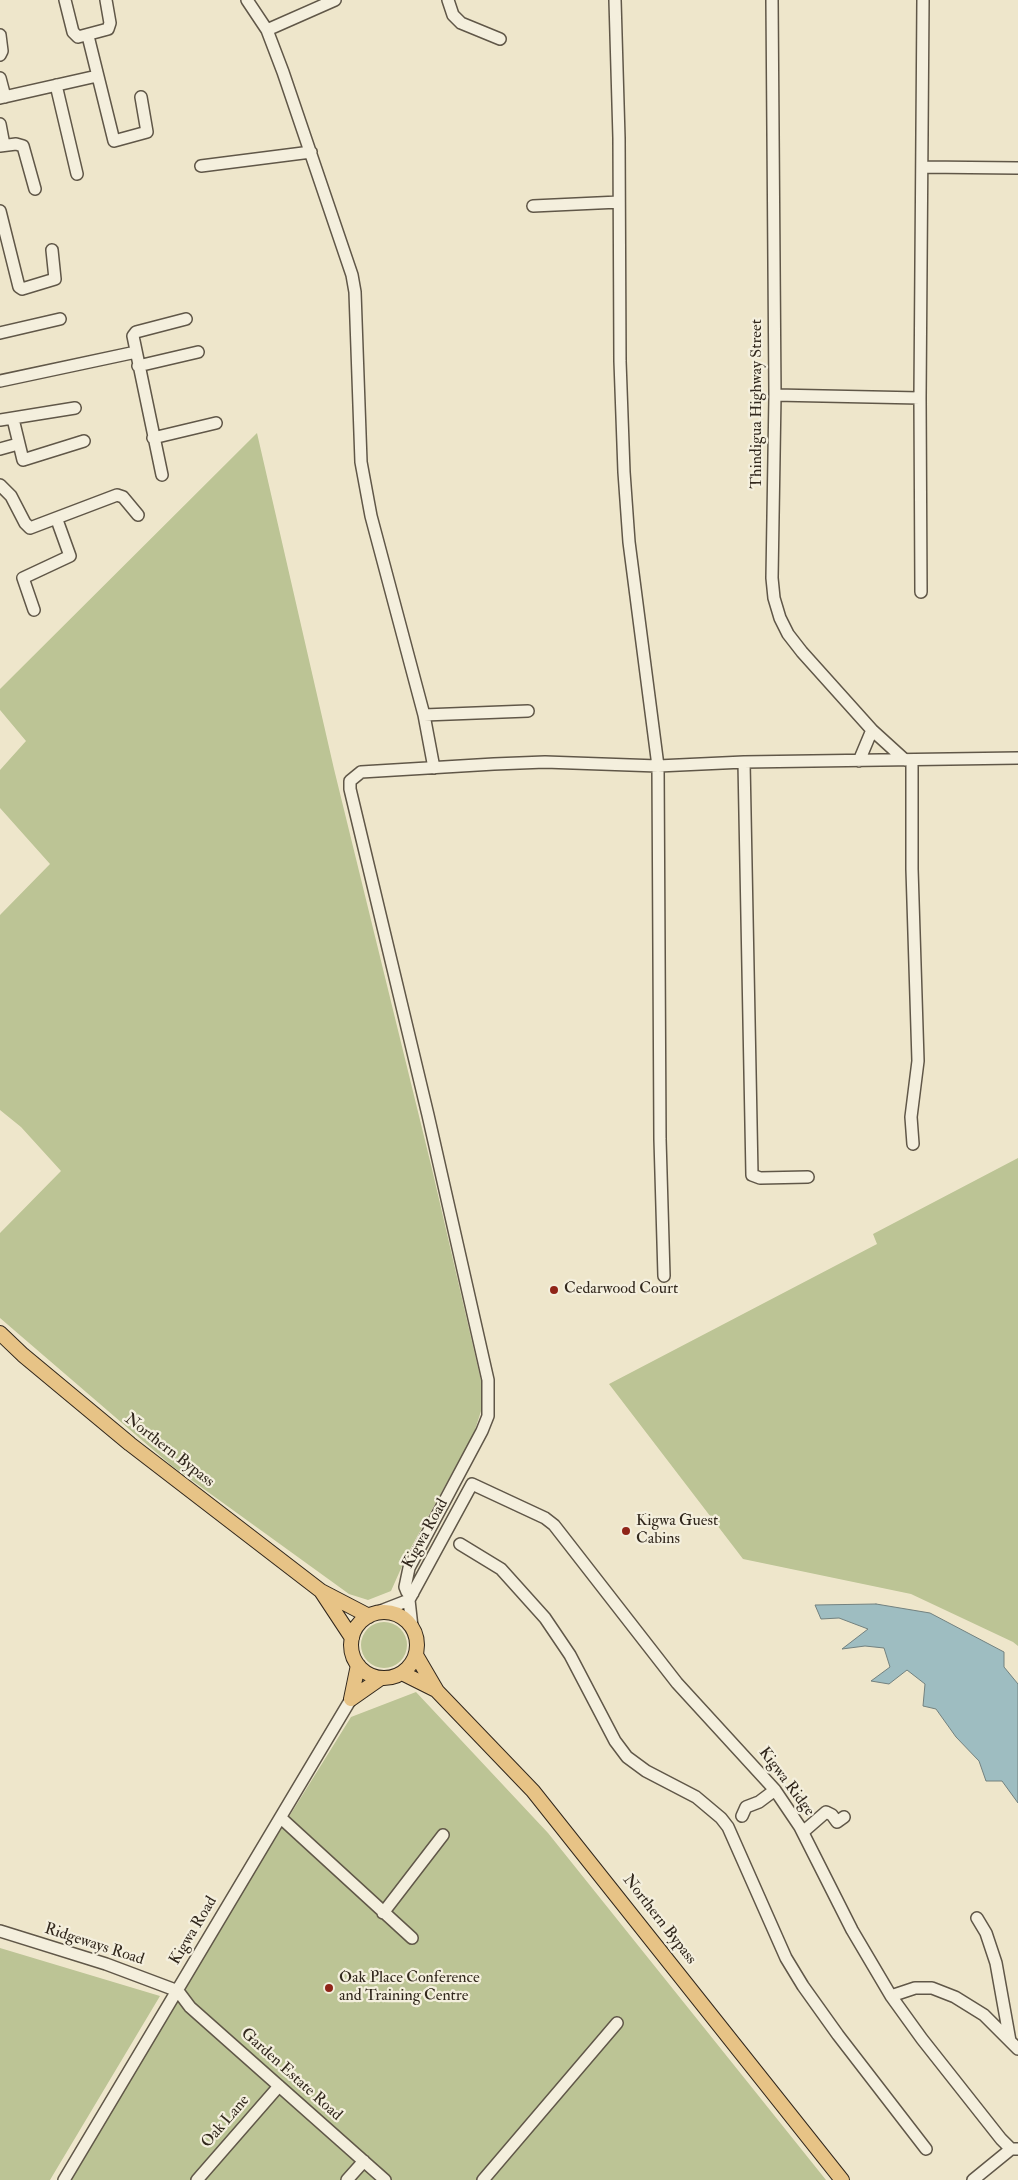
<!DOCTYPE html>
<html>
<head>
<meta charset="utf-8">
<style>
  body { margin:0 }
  canvas { display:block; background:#eee6cb }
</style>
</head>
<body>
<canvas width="1018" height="2180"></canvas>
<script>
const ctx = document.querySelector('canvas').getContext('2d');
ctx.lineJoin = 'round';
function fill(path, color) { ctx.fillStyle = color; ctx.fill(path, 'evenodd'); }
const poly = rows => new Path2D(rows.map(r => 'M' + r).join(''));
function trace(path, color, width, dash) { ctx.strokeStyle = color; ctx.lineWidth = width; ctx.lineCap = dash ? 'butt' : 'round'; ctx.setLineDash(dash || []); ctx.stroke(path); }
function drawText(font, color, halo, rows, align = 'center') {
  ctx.font = font + ' "IM FELL Double Pica",serif'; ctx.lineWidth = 4.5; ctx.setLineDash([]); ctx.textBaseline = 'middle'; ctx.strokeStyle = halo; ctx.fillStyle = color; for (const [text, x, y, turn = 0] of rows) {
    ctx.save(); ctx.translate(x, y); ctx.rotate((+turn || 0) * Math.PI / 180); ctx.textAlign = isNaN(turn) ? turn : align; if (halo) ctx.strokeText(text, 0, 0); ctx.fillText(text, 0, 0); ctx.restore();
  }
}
fill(poly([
  [257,433,334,769,432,1169,482,1385,481,1411,474,1433,407,1555,391,1591,368,1600,349,1594,172,1466,0,1318,0,1233,61,1171,21,1127,0,1110,0,915,50,864,0,808,0,770,26,741,0,710,0,689],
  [1018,1158,1018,1646,1013,1642,911,1594,743,1559,609,1384,877,1244,873,1234],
  '361 1645a23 23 0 1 1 46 0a23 23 0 1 1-46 0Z',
  [416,1692,548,1833,826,2180,63,2180,351,1717],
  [0,1948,160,1996,50,2180,0,2180]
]), '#bcc495');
const water = poly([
  [876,1604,930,1613,1004,1652,1004,1667,1018,1684,1018,1803,1002,1781,986,1781,979,1761,956,1737,936,1709,923,1706,925,1684,907,1670,889,1684,871,1681,890,1667,884,1648,865,1646,842,1649,868,1629,839,1618,821,1619,815,1605,876,1604]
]);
fill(water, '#9ebdc1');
trace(water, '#72817f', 1);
const minor = poly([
  [65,0,73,32,78,37,108,29,110,23,106,0],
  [247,0,267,30,283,72,352,275,355,292,361,462,371,516,424,715,434,768],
  [448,0,453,15,461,23,500,39],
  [615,0,619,138,620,361,624,472,629,542,658,766,660,1139,664,1276],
  [772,0,775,395,772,578,774,598,780,618,788,634,802,652,872,730,905,760],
  [267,30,335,0],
  [0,35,2,51,0,55],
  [88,36,114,141,147,132,141,97],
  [0,78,5,97],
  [56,85,77,174],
  [0,98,97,76],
  [0,124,4,145],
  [0,146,16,144,23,146,35,189],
  [201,166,311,152],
  [922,167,1018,168],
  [533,206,619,202],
  [0,211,19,287,22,289,55,279,52,250],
  [0,333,60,319],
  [138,366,198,352],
  [0,381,136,352],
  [775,395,920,398,923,0],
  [920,398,921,592],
  [13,419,23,460,84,441],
  [0,420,75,408],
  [153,438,216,423],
  [0,449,18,444],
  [162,475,133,336,136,332,186,319],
  [0,485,11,496,25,523,30,528,117,495,123,497,138,515],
  [34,610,23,578,70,556,57,520],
  [424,715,528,711],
  [912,760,912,869,918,1061,911,1117,913,1144],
  [859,761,872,730],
  [744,762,752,1175,760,1178,808,1177],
  [460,1544,501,1569,545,1618,570,1655,615,1741,627,1757,646,1771,696,1797,721,1818,728,1827,786,1958,803,1986,838,2035,926,2149],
  [413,1593,407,1592,405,1587,409,1568,482,1431,488,1416,488,1380,428,1115,350,789,350,781,361,772,494,764,545,762,658,766,744,762,1018,758],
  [373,1614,409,1600],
  [412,1627,409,1600,472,1484,545,1518,554,1525,677,1683,775,1790,800,1827,852,1930,891,1996,922,2039,1001,2139,1011,2149,1018,2149],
  [742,1816,746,1807,759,1802,775,1790],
  [281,1818,412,1938],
  [803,1832,826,1812,832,1815,837,1822,844,1817],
  [383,1913,443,1835],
  [977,1918,986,1933,996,1963,1010,2041],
  [0,1931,106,1964,178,1991,190,2007,385,2180],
  [891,1996,915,1988,932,1988,955,1997,984,2015,1018,2049],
  [64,2180,351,1699],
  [197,2180,279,2086],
  [347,2180,364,2161],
  [483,2180,617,2023],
  [973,2180,1011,2149]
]);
const major = poly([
  [0,1333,23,1355,130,1444,321,1591,369,1616],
  [321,1591,352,1638],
  '351 1645a33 33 0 1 1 66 0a33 33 0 1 1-66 0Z',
  [416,1655,437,1691,533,1791,842,2180],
  [402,1673,436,1690],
  [351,1699,381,1678],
  [351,1699,358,1665]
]);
trace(minor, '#605748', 14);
trace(major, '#31271c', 16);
trace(minor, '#f4efdd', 11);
trace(major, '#e7c386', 14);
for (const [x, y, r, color] of [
  [554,1290,5,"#8f2418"],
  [626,1531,5,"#8f2418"],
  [329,1988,5,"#8f2418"]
]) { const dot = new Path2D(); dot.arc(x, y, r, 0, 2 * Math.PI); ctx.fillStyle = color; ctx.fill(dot); trace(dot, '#f4efdd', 2); }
drawText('16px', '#31271c', '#f4efdd', [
  ["Thindigua Highway Street",758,404,-90],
  ["Northern Bypass",169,1451,38],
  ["Kigwa Road",426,1534,-61],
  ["Kigwa Ridge",786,1782,53],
  ["Northern Bypass",659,1920,52],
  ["Kigwa Road",194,1931,-59],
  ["Ridgeways Road",94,1945,18],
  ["Garden Estate Road",291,2075,42],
  ["Oak Lane",226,2122,-49]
]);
drawText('16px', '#31271c', '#f4efdd', [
  ["Cedarwood Court",564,1290],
  ["Kigwa Guest",636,1522],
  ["Cabins",636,1540],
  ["Oak Place Conference",339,1979],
  ["and Training Centre",339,1997]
], 'left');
</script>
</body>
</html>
